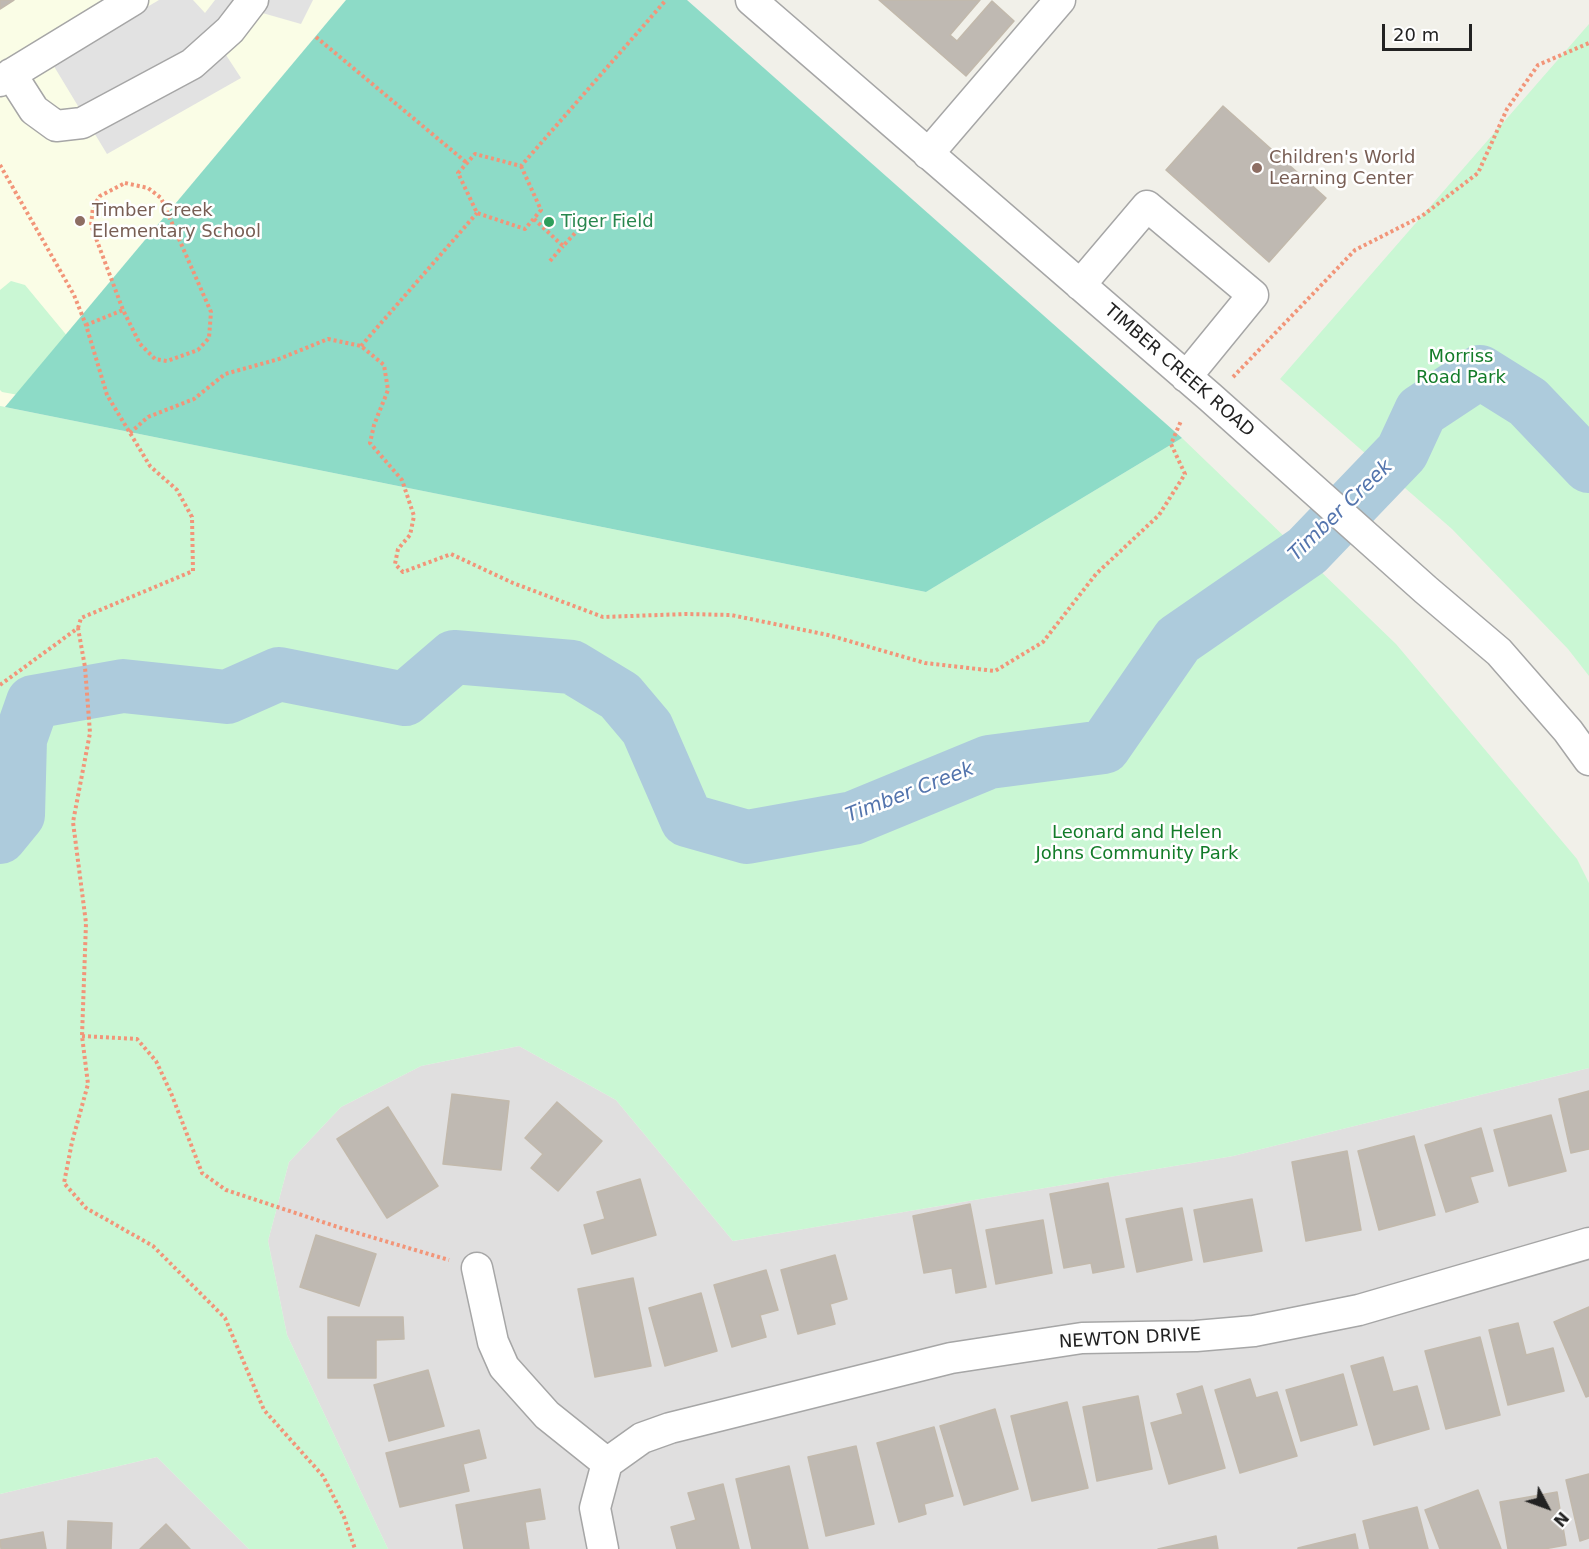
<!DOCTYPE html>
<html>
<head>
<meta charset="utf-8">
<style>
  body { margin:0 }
  #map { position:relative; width:1589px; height:1549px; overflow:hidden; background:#f1f0e9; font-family:"DejaVu Sans",sans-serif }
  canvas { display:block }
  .north { position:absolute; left:1517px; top:1477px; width:60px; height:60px; -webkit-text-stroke:4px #fff; paint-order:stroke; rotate:131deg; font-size:16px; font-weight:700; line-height:24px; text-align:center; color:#222 }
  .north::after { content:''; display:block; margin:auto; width:21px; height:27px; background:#222; clip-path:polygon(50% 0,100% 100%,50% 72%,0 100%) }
  .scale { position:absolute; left:1382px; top:24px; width:90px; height:27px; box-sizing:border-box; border:3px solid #222; border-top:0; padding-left:8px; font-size:18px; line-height:21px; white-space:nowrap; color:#222; -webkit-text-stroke:4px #fff; paint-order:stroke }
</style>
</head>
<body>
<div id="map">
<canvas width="1589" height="1549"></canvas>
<div class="north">N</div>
<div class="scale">20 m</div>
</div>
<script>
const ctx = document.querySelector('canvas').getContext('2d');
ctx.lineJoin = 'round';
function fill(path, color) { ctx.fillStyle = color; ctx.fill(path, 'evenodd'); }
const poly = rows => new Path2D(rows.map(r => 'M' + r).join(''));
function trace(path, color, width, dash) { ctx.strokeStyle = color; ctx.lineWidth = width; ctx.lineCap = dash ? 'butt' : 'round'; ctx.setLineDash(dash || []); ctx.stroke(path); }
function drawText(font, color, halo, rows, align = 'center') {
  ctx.font = font + ' "DejaVu Sans",sans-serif'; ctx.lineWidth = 5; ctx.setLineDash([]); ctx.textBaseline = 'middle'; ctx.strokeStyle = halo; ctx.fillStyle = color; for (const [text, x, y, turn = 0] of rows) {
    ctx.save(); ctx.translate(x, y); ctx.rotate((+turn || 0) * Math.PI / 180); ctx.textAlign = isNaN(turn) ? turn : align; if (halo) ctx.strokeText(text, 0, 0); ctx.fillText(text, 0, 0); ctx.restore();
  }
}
fill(poly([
  [519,1046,616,1100,733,1241,1233,1156,1589,1068,1589,1549,388,1549,287,1335,268,1241,289,1162,341,1107,421,1066],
  [157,1457,249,1549,0,1549,0,1494]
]), '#e0dfdf');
fill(poly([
  [0,0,346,0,5,407,0,406]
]), '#fafde6');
fill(poly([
  [1589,24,1589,676,1568,649,1452,529,1280,379],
  [11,281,25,285,73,343,24,396,2,392,0,390,0,290],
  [0,406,926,592,1182,438,1396,644,1577,859,1589,883,1589,1068,1233,1156,733,1241,616,1100,519,1046,421,1066,341,1107,289,1162,268,1241,287,1335,388,1549,249,1549,157,1457,0,1494]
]), '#caf7d4');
fill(poly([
  [346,0,687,0,1182,438,926,592,5,407]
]), '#8ddbc7');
fill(poly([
  [159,0,193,0,205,13,215,0,313,0,301,24,259,12,226,55,241,78,107,154,52,63]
]), '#e2e2e2');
trace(poly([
  [0,837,18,815,20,739,33,702,123,686,227,697,279,674,405,699,454,657,572,667,620,696,647,728,687,820,747,837,853,818,989,762,1104,747,1178,640,1307,551,1402,452,1421,411,1480,372,1528,402,1589,466]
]), '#adcbdc', 54);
const building = poly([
  [0,0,14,0,0,9,0,0],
  [879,0,980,0,950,35,957,41,992,1,1014,21,966,76,879,0],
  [1223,106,1326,198,1269,262,1166,170,1223,106],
  [1589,1091,1589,1149,1571,1153,1559,1099,1589,1091],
  [452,1094,509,1101,501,1170,443,1164,452,1094],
  [557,1102,602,1141,558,1191,531,1168,543,1154,525,1138,557,1102],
  [388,1107,438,1186,387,1218,337,1139,388,1107],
  [1551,1115,1566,1171,1509,1186,1494,1130,1551,1115],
  [1481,1128,1493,1171,1470,1177,1478,1202,1446,1212,1425,1145,1481,1128],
  [1414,1136,1435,1215,1379,1230,1358,1151,1414,1136],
  [1347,1151,1361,1230,1306,1241,1292,1162,1347,1151],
  [640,1179,656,1235,592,1254,584,1225,605,1219,597,1192,640,1179],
  [1108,1183,1124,1267,1093,1273,1091,1263,1064,1268,1050,1194,1108,1183],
  [1252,1199,1262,1251,1204,1262,1194,1210,1252,1199],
  [970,1204,986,1287,956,1293,952,1268,924,1273,913,1216,970,1204],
  [1182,1208,1192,1260,1137,1272,1126,1219,1182,1208],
  [1043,1220,1052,1273,996,1284,986,1230,1043,1220],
  [316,1235,376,1254,359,1306,300,1287,316,1235],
  [835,1255,847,1299,830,1304,835,1324,798,1334,781,1270,835,1255],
  [766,1270,778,1310,760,1315,766,1337,732,1347,714,1285,766,1270],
  [633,1278,651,1366,595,1377,578,1289,633,1278],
  [701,1293,717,1351,665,1366,649,1308,701,1293],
  [1589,1307,1589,1396,1586,1397,1554,1322,1589,1307],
  [328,1317,403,1317,404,1339,376,1340,376,1378,328,1378,328,1317],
  [1518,1323,1526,1355,1553,1348,1564,1391,1508,1405,1489,1330,1518,1323],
  [1480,1337,1500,1415,1446,1429,1425,1351,1480,1337],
  [1383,1357,1393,1392,1417,1386,1429,1429,1374,1445,1351,1366,1383,1357],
  [428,1370,444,1426,389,1441,374,1385,428,1370],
  [1343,1374,1357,1425,1301,1441,1286,1390,1343,1374],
  [1250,1379,1256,1398,1277,1392,1297,1456,1240,1473,1215,1390,1250,1379],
  [1202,1386,1225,1468,1169,1484,1151,1423,1183,1414,1177,1394,1202,1386],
  [1138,1396,1152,1469,1097,1481,1083,1407,1138,1396],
  [1067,1402,1088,1488,1032,1501,1011,1416,1067,1402],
  [995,1409,1018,1489,964,1505,940,1426,995,1409],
  [934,1427,953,1496,924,1504,926,1514,899,1522,877,1443,934,1427],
  [479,1430,486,1458,463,1464,469,1491,400,1507,386,1453,479,1430],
  [856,1446,874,1524,826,1536,808,1457,856,1446],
  [789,1466,808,1549,752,1549,736,1479,789,1466],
  [1589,1474,1589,1538,1580,1541,1566,1480,1589,1474],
  [723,1484,739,1549,677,1549,671,1527,696,1520,688,1493,723,1484],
  [540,1489,545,1519,525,1522,529,1549,464,1549,456,1505,540,1489],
  [1478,1490,1501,1549,1440,1549,1425,1510,1478,1490],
  [1557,1492,1566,1545,1544,1549,1508,1549,1500,1502,1557,1492],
  [1417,1507,1428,1549,1370,1549,1363,1521,1417,1507],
  [68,1521,112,1523,111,1549,67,1549,68,1521],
  [166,1524,190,1549,140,1549,166,1524],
  [43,1532,46,1549,1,1549,0,1540,43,1532],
  [1355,1534,1358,1549,1298,1549,1298,1548,1355,1534],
  [1216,1536,1218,1549,1158,1549,1216,1536]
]);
fill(building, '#bfb9b2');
trace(building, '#c2b9ac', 1.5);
const minor = poly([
  [751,0,1210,397,1426,590,1499,652,1568,731,1589,760],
  [11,74,34,110,56,126,82,123,192,64,230,30,253,0],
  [0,81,133,0],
  [928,154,1060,0],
  [1080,285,1147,206,1253,295,1186,377],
  [477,1268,493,1342,504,1367,547,1415,607,1463],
  [607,1463,642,1438,670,1428,951,1358,1082,1338,1196,1336,1254,1331,1359,1310,1589,1243],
  [603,1549,595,1508,607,1463]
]);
trace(minor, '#a6a6a6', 33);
trace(poly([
  [316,37,467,163],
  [0,165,74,295,86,325,107,395,150,466,177,490,192,517,193,571,81,618,78,628],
  [521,166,541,210,525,229,477,213,458,173,475,154,521,166,666,0],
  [125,183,148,188,161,198,211,312,209,338,198,350,167,361,155,359,140,344,123,310,91,225,93,207,100,196,125,183],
  [534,219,563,246,577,231],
  [550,261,563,246],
  [86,325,123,310],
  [361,346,477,213],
  [1233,377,1355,250,1422,216,1478,173,1507,109,1538,65,1589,43],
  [130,433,148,417,194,399,225,374,279,359,328,339,361,346,384,365,388,390,374,425,370,443,402,480,414,516,410,535,398,549,395,564,403,572,451,554,513,583,603,617,686,614,731,615,828,635,925,663,995,671,1043,642,1096,574,1159,515,1185,474,1171,444,1181,421],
  [0,685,78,628,85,667,90,733,73,822,86,923,82,1036,88,1084,72,1142,64,1183,86,1208,153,1246,225,1318,264,1410,323,1476,344,1517,355,1549],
  [82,1036,137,1039,156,1061,171,1093,202,1173,226,1190,344,1229,449,1260]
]), '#f29579', 4, [3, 3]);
trace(minor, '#fff', 30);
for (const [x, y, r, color] of [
  [1257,168,6,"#8d6e63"],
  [80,221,6,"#8d6e63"],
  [549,222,6,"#2e9e5b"]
]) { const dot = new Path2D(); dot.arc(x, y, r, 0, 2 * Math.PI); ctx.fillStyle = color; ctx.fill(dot); trace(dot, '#fff', 2); }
drawText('18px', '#785e54', '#fff', [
  ["Children's World",1269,158],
  ["Learning Center",1269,179],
  ["Timber Creek",92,211],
  ["Elementary School",92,232]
], 'left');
drawText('18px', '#27864d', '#fff', [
  ["Tiger Field",561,222]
], 'left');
drawText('18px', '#137c29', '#fff', [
  ["Morriss",1461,357],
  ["Road Park",1461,378],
  ["Leonard and Helen",1137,833],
  ["Johns Community Park",1137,854]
]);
drawText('18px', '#222', '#fff', [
  ["TIMBER CREEK ROAD",1179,371,41],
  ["NEWTON DRIVE",1130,1339,-3]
]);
drawText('italic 20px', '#5374ad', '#fff', [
  ["Timber Creek",1341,511,-44],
  ["Timber Creek",910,793,-21]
]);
</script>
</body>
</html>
